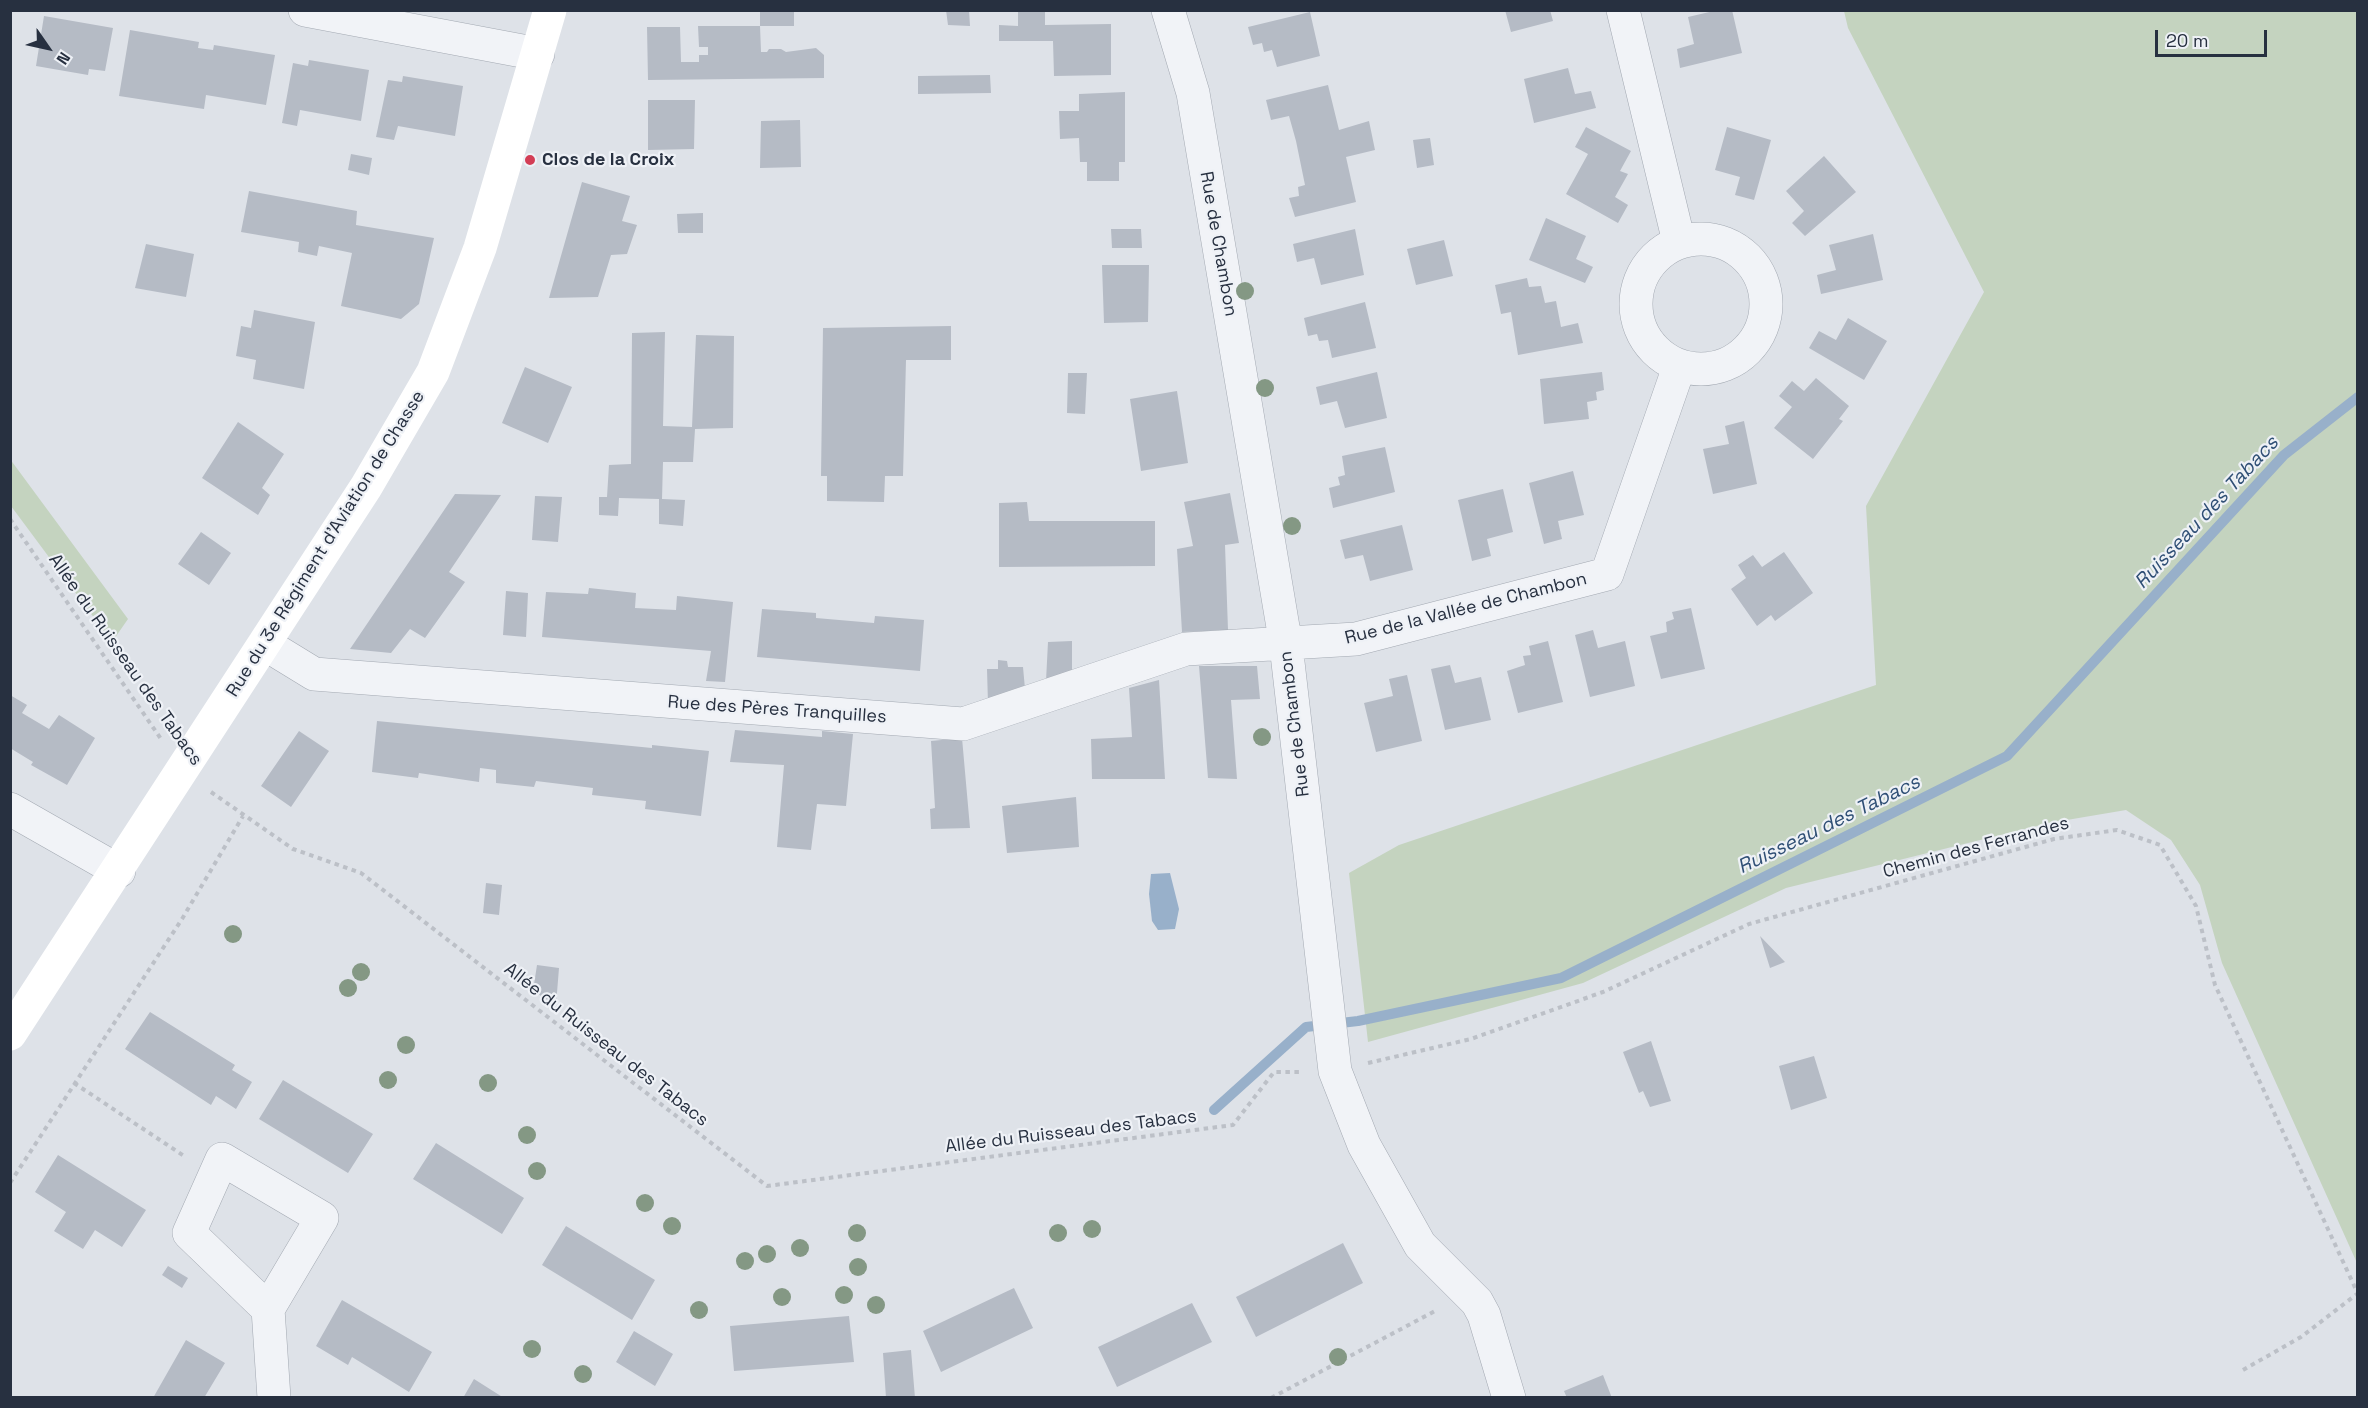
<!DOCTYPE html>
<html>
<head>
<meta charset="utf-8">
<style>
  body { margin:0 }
  #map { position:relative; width:2368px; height:1408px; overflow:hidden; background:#dee2e8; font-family:"Space Grotesk",sans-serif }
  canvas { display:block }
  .frame { position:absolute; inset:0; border:12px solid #273040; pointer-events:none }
  .north { position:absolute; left:18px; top:18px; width:60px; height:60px; -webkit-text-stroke:4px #eef1f6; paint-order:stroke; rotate:124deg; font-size:16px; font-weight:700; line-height:24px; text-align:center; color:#273040 }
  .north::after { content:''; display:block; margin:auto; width:21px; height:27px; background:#273040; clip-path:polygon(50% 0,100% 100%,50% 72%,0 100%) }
  .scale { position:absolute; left:2155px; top:30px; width:112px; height:27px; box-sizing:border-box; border:3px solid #273040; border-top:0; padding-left:8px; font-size:18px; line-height:21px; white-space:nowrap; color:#273040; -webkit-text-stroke:4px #eef1f6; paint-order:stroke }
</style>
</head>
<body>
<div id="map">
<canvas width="2368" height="1408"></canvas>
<div class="frame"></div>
<div class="north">N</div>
<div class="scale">20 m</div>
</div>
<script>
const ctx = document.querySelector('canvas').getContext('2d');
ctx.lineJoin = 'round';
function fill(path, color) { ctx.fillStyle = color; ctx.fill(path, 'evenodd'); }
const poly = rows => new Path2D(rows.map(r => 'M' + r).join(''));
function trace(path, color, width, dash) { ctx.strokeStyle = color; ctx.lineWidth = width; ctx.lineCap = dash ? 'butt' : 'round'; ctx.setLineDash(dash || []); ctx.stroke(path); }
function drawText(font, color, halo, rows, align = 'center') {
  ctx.font = font + ' "Space Grotesk",sans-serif'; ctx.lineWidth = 4.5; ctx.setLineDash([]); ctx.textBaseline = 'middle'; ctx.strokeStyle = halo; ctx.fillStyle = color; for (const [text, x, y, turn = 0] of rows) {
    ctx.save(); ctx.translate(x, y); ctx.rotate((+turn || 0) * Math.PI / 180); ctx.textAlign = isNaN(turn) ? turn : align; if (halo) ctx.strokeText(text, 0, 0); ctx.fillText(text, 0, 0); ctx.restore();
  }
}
fill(poly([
  [1844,11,2357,11,2357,1263,2222,963,2200,885,2171,840,2126,810,2049,823,1786,888,1583,983,1368,1042,1349,873,1399,845,1876,685,1866,506,1984,292,1848,28],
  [10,459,128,619,112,642,11,506]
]), '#c4d3bf');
fill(poly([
  [1170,873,1179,909,1175,929,1158,930,1152,921,1149,894,1151,874]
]), '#98b0ca');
trace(poly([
  [1214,1110,1306,1027,1358,1021,1561,978,2007,756,2284,455,2358,397]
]), '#98b0ca', 10);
fill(poly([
  [760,10,794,10,794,26,760,26,761,52,767,52,769,49,781,49,786,52,816,48,824,55,824,78,648,80,647,27,680,27,681,62,699,62,699,55,708,55,708,47,699,47,698,26,760,26],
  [946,10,969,10,970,26,948,25],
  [1018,10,1045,10,1045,25,1111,24,1111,75,1054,76,1053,41,999,41,999,25,1018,26],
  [1505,10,1550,10,1553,21,1511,32],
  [1718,10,1732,10,1742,53,1680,68,1677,49,1694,44,1688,17],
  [1310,12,1320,56,1277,67,1272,50,1264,52,1262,43,1253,45,1248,27],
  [44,16,113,28,105,71,89,69,88,75,36,66],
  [130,30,199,42,198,48,213,50,214,45,275,55,266,105,206,95,204,109,119,96],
  [309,60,369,70,361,121,300,110,297,126,282,123,293,63,308,66],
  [1568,68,1575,94,1591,91,1596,108,1534,123,1524,79],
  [990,75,991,93,918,94,918,76],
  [403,76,463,86,455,136,398,126,394,140,376,137,388,80,402,82],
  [1328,85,1339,130,1369,121,1375,150,1346,157,1356,202,1295,217,1289,198,1299,196,1298,187,1305,185,1296,141,1289,116,1271,120,1266,100],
  [1125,92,1125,162,1119,162,1119,181,1087,181,1087,162,1080,162,1079,138,1060,139,1059,111,1079,111,1079,94],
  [648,100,695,100,694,149,648,150],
  [800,120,801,167,760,168,761,121],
  [1586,127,1631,151,1620,171,1628,174,1615,197,1628,205,1618,223,1566,194,1588,154,1575,147],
  [1727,127,1771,140,1754,200,1735,195,1740,177,1715,170],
  [1430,138,1434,165,1417,168,1413,140],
  [351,154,372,158,369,175,348,170],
  [1824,156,1856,192,1805,236,1792,223,1804,211,1786,191],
  [582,182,630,196,622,221,637,225,627,254,611,255,598,297,549,298],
  [249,191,357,211,356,225,434,238,419,304,401,319,341,306,352,253,319,246,317,256,298,252,299,242,241,232],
  [703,213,703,233,678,233,677,214],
  [1546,218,1586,236,1576,259,1593,267,1585,283,1529,260],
  [1111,229,1141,229,1142,248,1112,248],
  [1355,229,1364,275,1321,285,1314,258,1297,262,1293,244],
  [1873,234,1883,280,1821,294,1817,275,1836,270,1829,245],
  [1444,240,1453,276,1416,285,1407,249],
  [146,244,194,254,186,297,135,288],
  [1102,265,1149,265,1148,322,1104,323],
  [1527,278,1529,287,1541,286,1545,303,1556,301,1561,327,1578,323,1583,343,1518,355,1511,312,1501,314,1495,285],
  [1365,302,1376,348,1332,358,1328,340,1319,341,1317,334,1308,336,1304,318],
  [254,310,315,322,304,389,253,379,256,360,236,356,241,326,251,328],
  [1848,318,1887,341,1864,380,1809,348,1819,331,1836,340],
  [951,326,951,360,906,360,903,476,885,476,884,502,827,501,827,476,821,476,823,328],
  [665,332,663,426,692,427,696,335,734,336,733,428,695,429,693,462,663,462,662,499,685,500,683,526,659,524,659,499,619,498,618,516,599,515,599,497,607,497,609,465,631,464,632,333],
  [525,367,572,387,548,443,502,423],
  [1377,372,1387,418,1345,428,1337,401,1320,405,1316,387],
  [1602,372,1604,390,1596,392,1597,400,1587,402,1589,419,1544,424,1540,379],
  [1068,373,1087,373,1085,414,1067,413],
  [1816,378,1849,406,1839,419,1843,421,1813,459,1774,428,1792,407,1779,396,1792,381,1804,391],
  [1177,391,1188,463,1141,471,1130,399],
  [1744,421,1757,484,1713,494,1703,449,1729,444,1725,426],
  [238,422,284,454,262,488,270,495,258,515,202,478],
  [1385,447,1395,492,1333,508,1329,488,1340,485,1338,477,1345,475,1342,456],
  [1573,471,1584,515,1558,521,1562,539,1544,544,1529,483],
  [1503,489,1513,532,1487,539,1491,556,1472,561,1458,500],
  [1230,493,1239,543,1225,545,1228,630,1182,632,1177,549,1193,546,1184,502],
  [455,494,501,495,449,572,465,582,425,638,410,629,391,653,350,649],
  [535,496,562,497,558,542,532,540],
  [1027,502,1029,521,1155,521,1155,566,999,567,999,503],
  [1402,525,1413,570,1370,581,1363,555,1345,559,1340,540],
  [201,532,231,553,209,585,178,564],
  [1784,552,1813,593,1775,621,1771,615,1757,626,1731,589,1746,578,1738,565,1753,555,1762,567],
  [589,588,636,593,635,608,676,610,677,596,733,602,725,682,706,681,711,651,542,637,546,592,588,594],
  [506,591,528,593,526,637,503,635],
  [1691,608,1705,669,1661,679,1650,636,1667,632,1666,622,1674,619,1672,612],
  [762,609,816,613,816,618,874,623,875,616,924,620,920,671,757,657],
  [1593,630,1598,648,1625,641,1635,686,1590,697,1575,635],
  [1072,641,1072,671,1046,681,1048,642],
  [1548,641,1563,702,1518,713,1507,671,1525,665,1523,656,1531,655,1529,646],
  [998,660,1007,661,1008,667,1023,667,1025,689,988,704,987,669,998,669],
  [1450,665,1455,683,1481,677,1491,720,1445,730,1431,669],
  [1199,666,1257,666,1260,699,1231,700,1237,779,1208,778],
  [1407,675,1422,741,1376,752,1364,703,1393,696,1389,679],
  [1159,680,1165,779,1092,779,1091,739,1132,737,1129,688],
  [10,695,27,705,22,713,49,729,59,715,95,738,67,785,31,765,33,762,10,748],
  [377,721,652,748,652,745,709,751,701,816,645,809,646,801,592,795,593,788,536,781,534,787,496,783,496,770,480,768,479,782,419,773,418,778,372,772],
  [735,730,822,737,822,731,853,734,846,806,817,804,811,850,777,847,784,765,730,762],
  [299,731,329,751,291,807,261,786],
  [962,738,970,828,931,829,930,809,935,808,931,741],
  [1076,797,1079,847,1007,853,1002,806],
  [486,883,502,885,499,915,483,913],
  [1760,936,1785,962,1770,968],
  [537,965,559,968,556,1005,533,991],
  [150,1012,235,1065,232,1070,252,1082,236,1109,216,1096,211,1105,125,1049],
  [1651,1041,1671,1101,1650,1107,1643,1091,1639,1093,1623,1052],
  [1814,1056,1827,1098,1791,1110,1779,1066],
  [283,1080,373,1134,348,1173,259,1119],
  [436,1143,524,1198,502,1234,413,1179],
  [58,1155,146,1210,122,1247,95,1230,83,1249,54,1231,66,1212,35,1192],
  [566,1226,655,1280,632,1320,542,1265],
  [1343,1243,1363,1283,1256,1337,1236,1297],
  [168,1266,188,1278,182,1288,162,1275],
  [1014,1288,1033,1328,941,1372,923,1331],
  [342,1300,432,1352,409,1392,352,1357,348,1365,316,1346],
  [1192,1303,1212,1342,1117,1387,1098,1347],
  [849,1316,854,1362,734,1371,730,1326],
  [634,1331,673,1354,655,1386,616,1362],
  [186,1340,225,1363,204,1398,153,1398],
  [911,1350,915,1398,886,1398,883,1353],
  [1603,1375,1612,1398,1567,1398,1564,1391],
  [474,1379,504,1398,463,1398]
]), '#b5bbc5');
const street = poly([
  [305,10,538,54],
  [1168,10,1193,93,1286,645,1335,1071,1364,1145,1420,1245,1477,1302,1484,1315,1509,1398],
  [1623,10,1679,242],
  '1636 304a65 65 0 1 1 130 0a65 65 0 1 1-130 0Z',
  [265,644,314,674,963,724,1186,649,1356,639,1607,574,1679,367],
  [10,809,119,871],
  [268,1309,189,1233,222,1159,322,1218,268,1309,274,1398]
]);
trace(street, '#a3a9b2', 34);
trace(poly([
  [10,519,161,739],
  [211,792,293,849,361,873,767,1186,1233,1125,1274,1072,1299,1072],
  [1368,1063,1471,1039,1603,992,1749,924,2054,839,2117,830,2160,845,2196,906,2215,985,2358,1294],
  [74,1083,184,1156],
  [10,1183,182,919,243,816],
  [2243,1370,2301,1337,2357,1294],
  [1271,1398,1435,1311]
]), '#bcc0c7', 4, [4.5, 4.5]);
trace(street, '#f1f3f7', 33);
trace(poly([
  [10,1034,366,487,433,372,480,248,550,10]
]), '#fff', 33);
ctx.fillStyle = '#849884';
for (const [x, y] of [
  [1245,291],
  [1265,388],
  [1292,526],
  [1262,737],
  [233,934],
  [361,972],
  [348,988],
  [406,1045],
  [388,1080],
  [488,1083],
  [527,1135],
  [537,1171],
  [645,1203],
  [672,1226],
  [1092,1229],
  [857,1233],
  [1058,1233],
  [800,1248],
  [767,1254],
  [745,1261],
  [858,1267],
  [844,1295],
  [782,1297],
  [876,1305],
  [699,1310],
  [532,1349],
  [1338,1357],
  [583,1374]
]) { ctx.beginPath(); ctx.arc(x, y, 9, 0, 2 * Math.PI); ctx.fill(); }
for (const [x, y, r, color] of [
  [530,160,6,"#d33d55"]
]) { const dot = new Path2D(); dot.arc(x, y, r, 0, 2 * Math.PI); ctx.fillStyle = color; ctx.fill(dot); trace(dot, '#eef1f6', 2); }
drawText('bold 18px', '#273040', '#eef1f6', [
  ["Clos de la Croix",542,160]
], 'left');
drawText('18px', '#273040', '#eef1f6', [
  ["Rue de Chambon",1218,244,80],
  ["Rue du 3e Régiment d'Aviation de Chasse",326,544,-58],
  ["Rue de la Vallée de Chambon",1466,609,-14],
  ["Allée du Ruisseau des Tabacs",125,660,55],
  ["Rue des Pères Tranquilles",777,710,4],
  ["Rue de Chambon",1295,724,-97],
  ["Chemin des Ferrandes",1976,848,-15],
  ["Allée du Ruisseau des Tabacs",606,1045,38],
  ["Allée du Ruisseau des Tabacs",1071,1132,-7]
]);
drawText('italic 20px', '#2f4f75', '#eef1f6', [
  ["Ruisseau des Tabacs",2207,513,-47],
  ["Ruisseau des Tabacs",1829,825,-26]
]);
</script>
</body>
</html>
